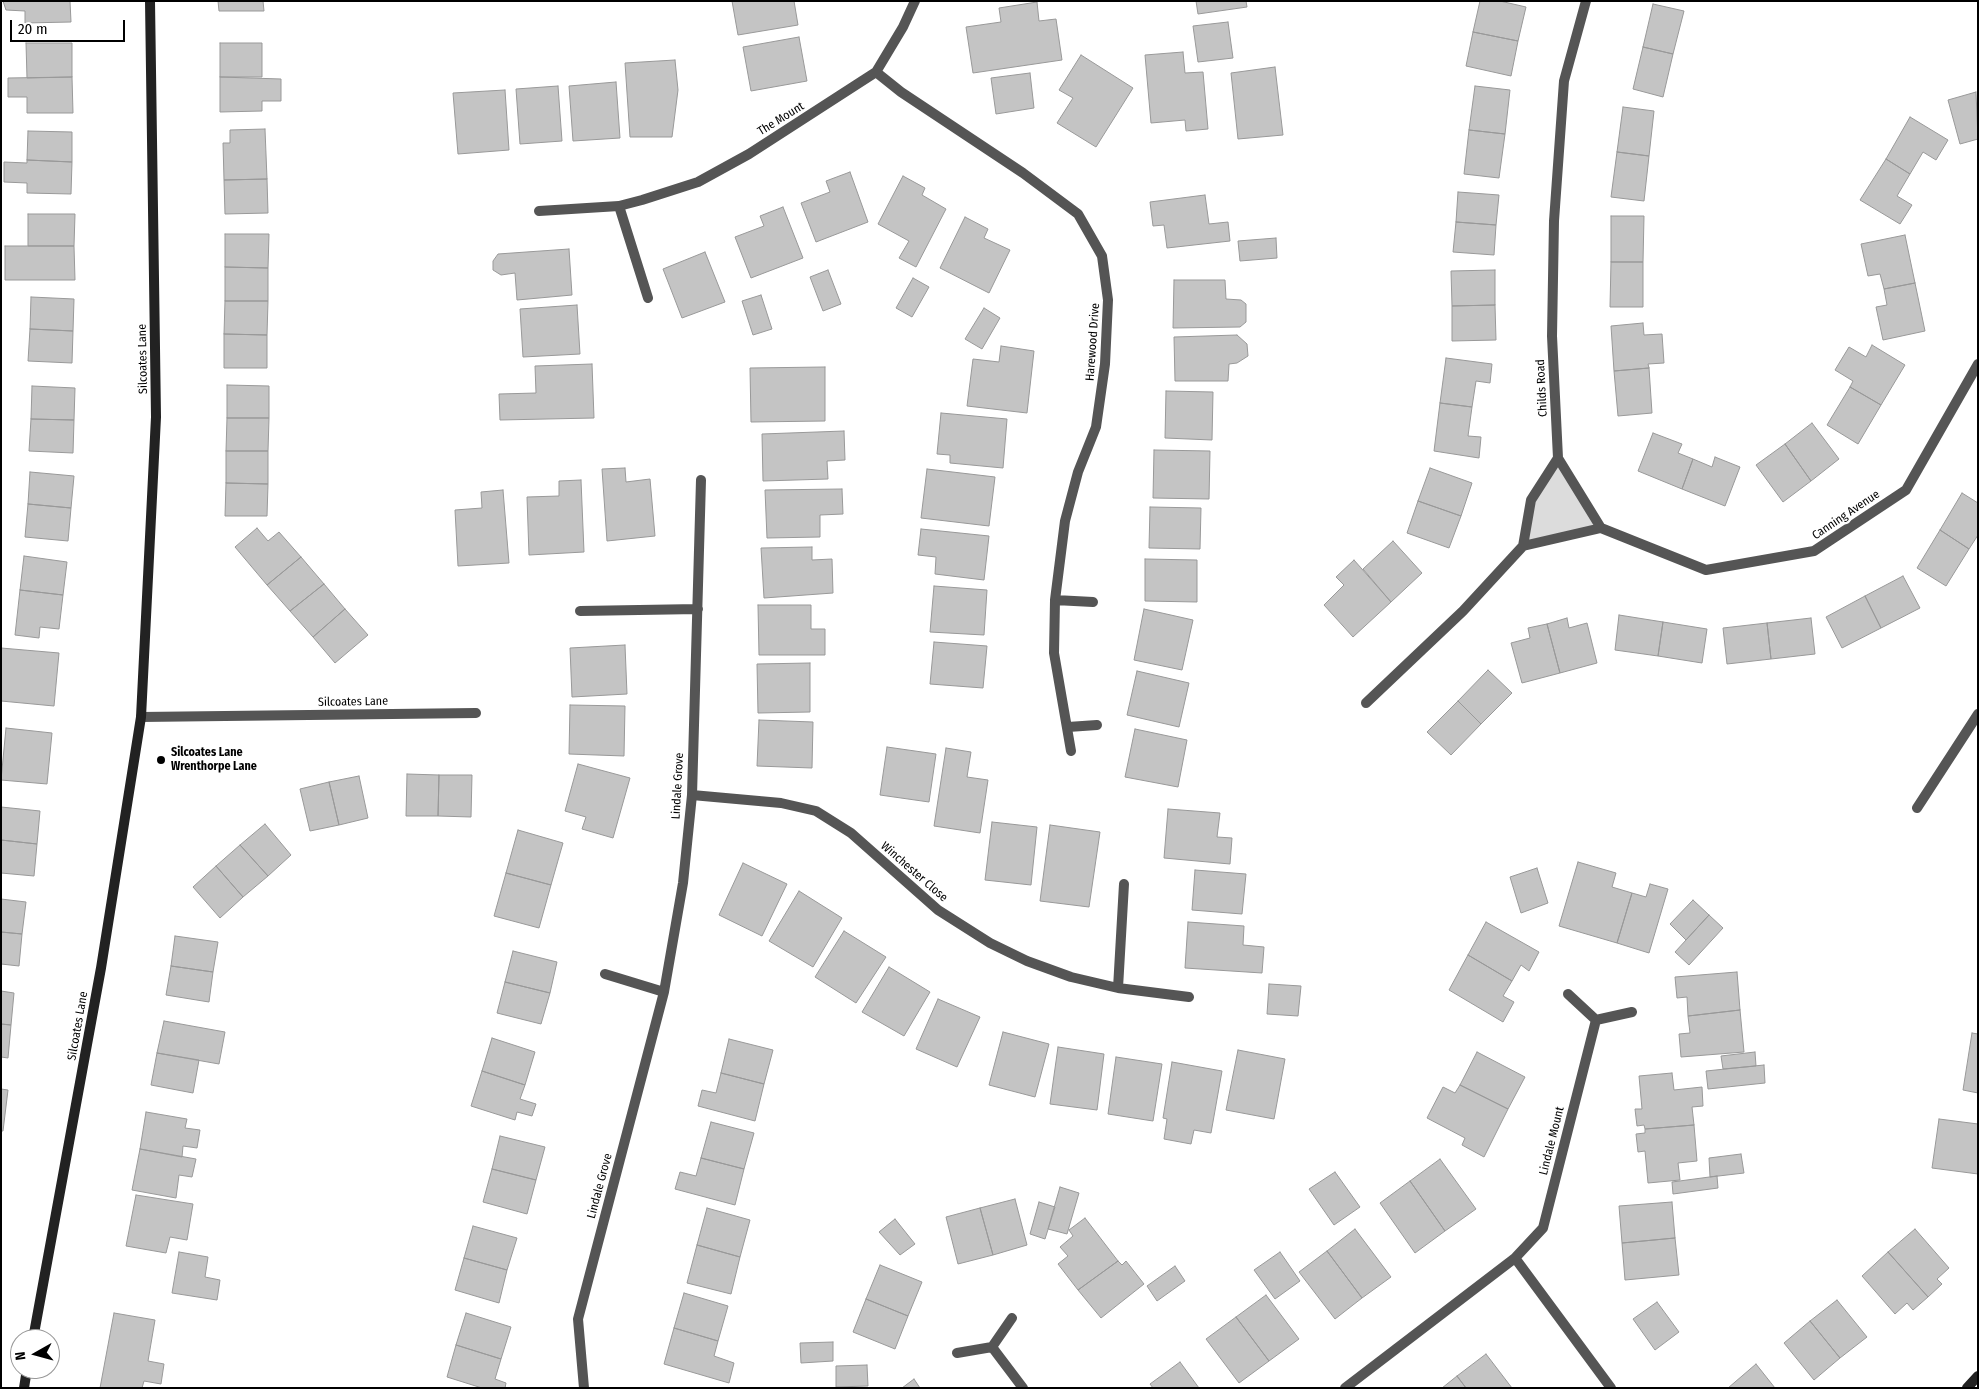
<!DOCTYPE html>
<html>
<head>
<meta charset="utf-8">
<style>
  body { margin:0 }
  #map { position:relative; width:1979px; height:1389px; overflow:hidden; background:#fff; font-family:"Fira Sans Condensed",sans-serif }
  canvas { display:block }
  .frame { position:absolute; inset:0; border:2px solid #000; pointer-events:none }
  .north { position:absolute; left:10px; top:1329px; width:50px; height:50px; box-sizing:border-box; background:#fff; border:1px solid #999; border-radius:50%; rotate:263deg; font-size:14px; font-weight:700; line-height:20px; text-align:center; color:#000 }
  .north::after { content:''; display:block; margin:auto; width:18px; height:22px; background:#000; clip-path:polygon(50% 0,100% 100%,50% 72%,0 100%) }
  .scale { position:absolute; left:10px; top:20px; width:115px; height:22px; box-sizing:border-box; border:2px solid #000; border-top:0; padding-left:6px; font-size:15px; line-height:18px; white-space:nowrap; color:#000; -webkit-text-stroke:4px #fff; paint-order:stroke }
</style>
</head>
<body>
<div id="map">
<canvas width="1979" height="1389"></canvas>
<div class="frame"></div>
<div class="north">N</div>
<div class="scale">20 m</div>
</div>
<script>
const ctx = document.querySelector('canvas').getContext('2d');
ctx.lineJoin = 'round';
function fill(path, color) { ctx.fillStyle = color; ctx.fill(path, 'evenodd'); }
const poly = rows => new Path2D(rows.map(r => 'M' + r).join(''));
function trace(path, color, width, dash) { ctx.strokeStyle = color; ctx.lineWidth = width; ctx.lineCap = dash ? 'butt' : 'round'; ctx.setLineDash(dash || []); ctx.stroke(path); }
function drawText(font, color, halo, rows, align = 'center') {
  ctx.font = font + ' "Fira Sans Condensed",sans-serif'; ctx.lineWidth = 4.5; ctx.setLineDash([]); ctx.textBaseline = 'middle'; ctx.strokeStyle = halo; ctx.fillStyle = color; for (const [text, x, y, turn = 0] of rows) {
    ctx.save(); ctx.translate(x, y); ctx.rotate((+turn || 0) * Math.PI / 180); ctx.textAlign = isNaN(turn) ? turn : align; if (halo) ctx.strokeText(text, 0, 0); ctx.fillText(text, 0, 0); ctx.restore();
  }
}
fill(poly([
  [1558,458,1601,528,1523,546,1531,500]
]), '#dcdcdc');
const building = poly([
  [3,1,70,1,71,22,25,23,25,11,6,10,3,1],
  [218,1,263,1,264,11,219,11,218,1],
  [732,1,794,1,798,25,738,35,732,1],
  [1196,1,1246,1,1247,7,1198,14,1196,1],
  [1480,1,1500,1,1526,7,1518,41,1473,32,1480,1],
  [1037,2,1039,21,1056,19,1062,60,973,73,966,27,1001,22,999,8,1037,2],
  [1653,4,1684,11,1673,54,1643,47,1653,4],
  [1228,22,1233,58,1198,62,1193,26,1228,22],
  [1473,32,1518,41,1511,76,1466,66,1473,32],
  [799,37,807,81,751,91,743,47,799,37],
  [26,43,72,43,72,77,27,78,26,43],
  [220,43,262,43,262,77,220,77,220,43],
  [1643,47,1673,54,1663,97,1633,89,1643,47],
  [1183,52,1185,73,1203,72,1208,129,1186,131,1185,120,1151,123,1145,55,1183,52],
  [1081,55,1133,88,1096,147,1057,123,1073,98,1059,90,1081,55],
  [675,60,678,90,672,137,630,137,625,63,675,60],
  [1275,67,1283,135,1238,139,1231,73,1275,67],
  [1030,73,1034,108,996,114,991,78,1030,73],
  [72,77,73,113,27,113,27,97,8,97,8,78,72,77],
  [220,77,281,79,281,101,262,101,262,111,220,112,220,77],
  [616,82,620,138,573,141,569,86,616,82],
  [558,86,562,141,520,144,516,89,558,86],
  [1475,86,1510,90,1505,134,1469,130,1475,86],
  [505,90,509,150,458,154,453,93,505,90],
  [1976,92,1978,139,1960,144,1948,100,1976,92],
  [1623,107,1654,111,1649,156,1617,152,1623,107],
  [1910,117,1948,140,1936,160,1923,152,1910,174,1886,159,1910,117],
  [265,129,267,179,224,180,223,143,230,143,230,130,265,129],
  [1469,130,1505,134,1499,178,1464,174,1469,130],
  [28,131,72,132,72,162,27,160,28,131],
  [1617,152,1649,156,1644,201,1611,197,1617,152],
  [1886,159,1910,174,1897,196,1912,205,1900,224,1860,200,1886,159],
  [27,160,72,162,71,194,27,193,27,183,4,182,4,162,27,163,27,160],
  [850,172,868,222,816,242,801,203,830,192,826,181,850,172],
  [903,176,925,188,922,195,946,209,916,267,899,258,909,241,878,224,903,176],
  [267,179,268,213,225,214,224,180,267,179],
  [1458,192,1499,195,1496,225,1456,222,1458,192],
  [1205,195,1209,224,1228,222,1230,241,1167,248,1164,225,1153,226,1150,202,1205,195],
  [783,207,803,258,751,278,735,237,764,226,760,216,783,207],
  [28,214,75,214,74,246,28,246,28,214],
  [1611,216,1644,216,1643,262,1611,262,1611,216],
  [965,217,988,229,984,238,1010,250,989,293,940,268,965,217],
  [1456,222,1496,225,1494,255,1453,252,1456,222],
  [225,234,269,234,268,268,225,267,225,234],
  [1905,235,1915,283,1884,289,1880,274,1868,276,1861,244,1905,235],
  [1276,238,1277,258,1240,261,1238,241,1276,238],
  [5,246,74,246,75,280,5,280,5,246],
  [569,249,572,295,517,300,515,273,501,275,493,270,493,261,498,254,569,249],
  [705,252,725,302,682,318,663,269,705,252],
  [1611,262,1643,262,1643,307,1610,307,1611,262],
  [225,267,268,268,268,301,225,301,225,267],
  [828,270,841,304,823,311,810,277,828,270],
  [1495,270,1495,305,1452,306,1451,271,1495,270],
  [913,278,929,287,912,317,896,308,913,278],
  [1174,280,1225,280,1226,299,1241,300,1246,304,1246,322,1240,327,1173,328,1174,280],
  [1915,283,1925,331,1883,340,1876,307,1887,305,1884,289,1915,283],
  [761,295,772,329,753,335,742,301,761,295],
  [31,297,74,299,73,331,30,329,31,297],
  [225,301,268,301,267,335,224,334,225,301],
  [577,305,580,354,523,357,520,309,577,305],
  [1495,305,1496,340,1452,341,1452,306,1495,305],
  [984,308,1000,318,982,349,965,339,984,308],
  [1643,323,1644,335,1662,334,1664,363,1648,364,1649,368,1614,371,1611,326,1643,323],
  [30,329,73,331,72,363,28,361,30,329],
  [224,334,267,335,267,368,224,368,224,334],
  [1237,335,1247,344,1248,356,1237,363,1229,364,1228,381,1175,381,1174,337,1237,335],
  [1872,345,1905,365,1881,405,1850,387,1853,381,1835,370,1849,347,1866,357,1872,345],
  [1001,346,1034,351,1027,413,967,406,973,359,999,362,1001,346],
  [1446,358,1492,364,1490,383,1476,381,1472,407,1440,403,1446,358],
  [592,364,594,418,500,420,499,394,536,393,535,366,592,364],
  [825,367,825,421,751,422,750,368,825,367],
  [1649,368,1652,413,1618,416,1614,371,1649,368],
  [227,385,269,386,269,418,227,418,227,385],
  [32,386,75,388,74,420,31,419,32,386],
  [1850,387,1881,405,1858,444,1827,425,1850,387],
  [1166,391,1213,392,1212,440,1165,438,1166,391],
  [1440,403,1472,407,1468,436,1481,437,1479,458,1434,451,1440,403],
  [941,413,1007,419,1003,468,950,463,950,455,937,454,941,413],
  [227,418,269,418,268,451,226,451,227,418],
  [31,419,74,420,73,453,29,451,31,419],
  [1812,423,1839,459,1811,481,1785,444,1812,423],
  [844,431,845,460,827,461,828,479,763,481,762,434,844,431],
  [1653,433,1682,444,1678,453,1693,459,1682,489,1638,471,1653,433],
  [1785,444,1811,481,1783,502,1756,465,1785,444],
  [1154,450,1210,451,1209,499,1153,498,1154,450],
  [226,451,268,451,268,484,226,483,226,451],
  [1715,457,1740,467,1725,506,1682,489,1693,459,1712,467,1715,457],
  [625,468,626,482,650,479,655,536,607,541,602,469,625,468],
  [1430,468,1472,483,1461,516,1418,501,1430,468],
  [927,469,995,477,989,526,921,518,927,469],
  [30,472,74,476,71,508,28,504,30,472],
  [581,480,584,552,529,555,527,497,559,496,559,481,581,480],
  [226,483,268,484,267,516,225,516,226,483],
  [842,489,843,514,820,515,820,537,767,538,765,490,842,489],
  [503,490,509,563,458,566,455,510,482,508,481,492,503,490],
  [1962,493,1978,503,1978,535,1969,549,1940,530,1962,493],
  [1418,501,1461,516,1449,548,1407,533,1418,501],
  [28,504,71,508,68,541,25,537,28,504],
  [1150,507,1201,508,1200,549,1149,548,1150,507],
  [257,528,268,541,279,532,301,557,267,585,235,547,257,528],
  [921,529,989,536,984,580,935,574,936,557,918,555,921,529],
  [1940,530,1969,549,1946,586,1917,568,1940,530],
  [1393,541,1422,573,1391,602,1363,569,1393,541],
  [812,547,812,560,832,559,833,593,764,598,761,548,812,547],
  [24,556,67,562,63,595,20,590,24,556],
  [301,557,324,584,290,611,267,585,301,557],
  [1145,559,1197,560,1197,602,1145,601,1145,559],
  [1354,560,1391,602,1353,637,1324,605,1344,585,1336,577,1354,560],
  [1903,576,1920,608,1881,628,1865,596,1903,576],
  [324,584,345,609,313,637,290,611,324,584],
  [934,586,987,590,984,635,930,632,934,586],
  [20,590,63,595,59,629,40,627,39,638,15,635,20,590],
  [1865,596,1881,628,1842,648,1826,617,1865,596],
  [758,605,811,605,811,629,825,629,825,655,759,655,758,605],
  [345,609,368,635,335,663,313,637,345,609],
  [1144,609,1193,620,1182,670,1134,660,1144,609],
  [1619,615,1663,622,1658,656,1615,650,1619,615],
  [1567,618,1569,628,1587,623,1597,663,1560,673,1547,624,1567,618],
  [1811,618,1815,654,1771,659,1767,623,1811,618],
  [1663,622,1707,629,1702,663,1658,656,1663,622],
  [1767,623,1771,659,1727,664,1723,628,1767,623],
  [1547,624,1560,673,1522,683,1511,643,1530,638,1528,628,1547,624],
  [934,642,987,646,983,688,930,684,934,642],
  [625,645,627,694,572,697,570,648,625,645],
  [1,648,59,653,54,706,1,701,1,648],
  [810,663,810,712,758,713,757,664,810,663],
  [1488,670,1512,693,1481,724,1458,701,1488,670],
  [1137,671,1189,683,1179,727,1127,715,1137,671],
  [1458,701,1481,724,1451,755,1427,732,1458,701],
  [570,705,625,706,624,756,569,754,570,705],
  [759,720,813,722,812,768,757,766,759,720],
  [6,728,52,733,47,784,1,780,6,728],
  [1135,729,1187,740,1178,787,1125,777,1135,729],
  [887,747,936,754,929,802,880,795,887,747],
  [946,748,971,752,967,777,988,780,980,833,934,826,946,748],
  [578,764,630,778,613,838,582,829,586,817,565,811,578,764],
  [407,774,439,775,438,816,406,816,407,774],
  [439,775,472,775,471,817,438,816,439,775],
  [359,776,368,818,339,825,329,782,359,776],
  [329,782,339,825,310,831,300,789,329,782],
  [1,807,40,811,37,844,1,840,1,807],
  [1168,809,1220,813,1217,837,1232,838,1230,864,1164,858,1168,809],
  [992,822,1037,827,1031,885,985,880,992,822],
  [265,824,291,855,268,876,240,845,265,824],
  [1050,825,1100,832,1089,907,1040,901,1050,825],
  [518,830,563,843,551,885,506,873,518,830],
  [1,840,37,844,34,876,1,873,1,840],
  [240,845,268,876,243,897,216,866,240,845],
  [1578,862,1616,873,1612,887,1632,893,1617,943,1559,926,1578,862],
  [743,863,787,884,762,936,719,915,743,863],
  [216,866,243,897,220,918,193,887,216,866],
  [1537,868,1548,903,1521,913,1510,877,1537,868],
  [1195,870,1246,874,1242,914,1192,910,1195,870],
  [506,873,551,885,539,928,494,916,506,873],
  [1650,884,1668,889,1649,953,1617,943,1632,893,1646,897,1650,884],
  [799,891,842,918,813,967,769,941,799,891],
  [1,899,26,902,22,934,1,932,1,899],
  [1693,900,1709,915,1686,940,1670,924,1693,900],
  [1709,915,1723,928,1689,965,1675,952,1709,915],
  [1188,922,1244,926,1243,945,1264,947,1262,973,1185,968,1188,922],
  [1486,922,1539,952,1529,971,1521,965,1512,981,1468,955,1486,922],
  [844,931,886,957,856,1003,815,977,844,931],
  [1,932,22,934,19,966,1,964,1,932],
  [175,936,218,942,213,972,171,966,175,936],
  [513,951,557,962,550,993,505,982,513,951],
  [1468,955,1512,981,1503,996,1514,1002,1503,1022,1449,990,1468,955],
  [171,966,213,972,209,1002,166,995,171,966],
  [889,967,930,992,904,1036,862,1012,889,967],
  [1737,972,1740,1010,1688,1016,1687,997,1677,998,1675,977,1737,972],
  [505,982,550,993,541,1024,497,1013,505,982],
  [1269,984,1301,986,1298,1016,1267,1014,1269,984],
  [1,991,14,993,11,1025,1,1024,1,991],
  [938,999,980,1017,957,1067,916,1049,938,999],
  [1740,1010,1744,1052,1681,1057,1679,1034,1690,1033,1688,1016,1740,1010],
  [164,1021,225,1032,219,1064,157,1053,164,1021],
  [1,1024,11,1025,8,1058,1,1057,1,1024],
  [1003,1032,1049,1044,1035,1097,989,1085,1003,1032],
  [1972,1033,1978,1034,1978,1093,1963,1090,1972,1033],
  [492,1038,535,1052,525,1085,482,1071,492,1038],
  [729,1039,773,1050,764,1084,721,1073,729,1039],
  [1058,1047,1104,1054,1097,1110,1050,1104,1058,1047],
  [1238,1050,1285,1059,1274,1119,1226,1110,1238,1050],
  [1477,1052,1525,1077,1508,1109,1460,1085,1477,1052],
  [1755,1052,1756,1066,1723,1069,1721,1056,1755,1052],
  [157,1053,199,1060,193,1093,151,1085,157,1053],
  [1116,1057,1162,1064,1153,1121,1108,1114,1116,1057],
  [1172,1062,1222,1071,1211,1133,1194,1130,1191,1144,1164,1139,1167,1119,1163,1118,1172,1062],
  [1764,1065,1765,1083,1708,1089,1706,1071,1764,1065],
  [482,1071,525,1085,520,1099,536,1104,532,1116,517,1112,515,1120,471,1106,482,1071],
  [721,1073,764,1084,755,1121,698,1106,702,1090,716,1093,721,1073],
  [1672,1073,1674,1090,1702,1087,1703,1106,1692,1107,1694,1125,1645,1129,1644,1125,1637,1126,1635,1109,1642,1109,1639,1076,1672,1073],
  [1460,1085,1508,1109,1484,1157,1462,1145,1465,1138,1427,1118,1443,1087,1455,1093,1460,1085],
  [1,1089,8,1090,3,1131,1,1131,1,1089],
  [146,1112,187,1119,185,1128,200,1130,197,1148,183,1146,182,1157,140,1149,146,1112],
  [1939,1119,1978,1124,1978,1174,1932,1168,1939,1119],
  [711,1122,754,1133,744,1169,701,1158,711,1122],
  [1694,1125,1697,1161,1678,1163,1680,1180,1648,1183,1645,1151,1638,1152,1636,1134,1645,1133,1645,1129,1694,1125],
  [500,1136,545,1147,536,1180,492,1169,500,1136],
  [140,1149,196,1159,192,1177,179,1175,176,1198,132,1190,140,1149],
  [1741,1154,1744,1173,1710,1177,1709,1158,1741,1154],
  [701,1158,744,1169,735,1205,675,1189,680,1172,696,1176,701,1158],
  [1440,1159,1476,1209,1445,1231,1410,1181,1440,1159],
  [492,1169,536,1180,527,1214,483,1202,492,1169],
  [1335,1172,1360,1207,1334,1225,1309,1189,1335,1172],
  [1717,1176,1718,1188,1673,1194,1672,1182,1717,1176],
  [1410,1181,1445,1231,1415,1253,1380,1203,1410,1181],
  [1060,1187,1079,1193,1067,1234,1048,1229,1060,1187],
  [136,1195,193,1204,187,1240,170,1237,166,1253,126,1246,136,1195],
  [1015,1199,1027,1245,993,1255,980,1208,1015,1199],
  [1039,1202,1055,1207,1045,1239,1030,1234,1039,1202],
  [1672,1202,1675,1238,1622,1243,1619,1206,1672,1202],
  [707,1208,750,1220,740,1257,697,1245,707,1208],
  [980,1208,993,1255,958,1264,946,1217,980,1208],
  [1085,1218,1118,1261,1078,1290,1058,1264,1068,1256,1060,1247,1073,1236,1069,1230,1085,1218],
  [895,1219,915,1244,900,1255,879,1232,895,1219],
  [473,1226,517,1238,507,1270,464,1258,473,1226],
  [1355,1229,1391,1277,1362,1298,1327,1251,1355,1229],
  [1915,1229,1949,1268,1937,1279,1942,1284,1928,1297,1888,1252,1915,1229],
  [1675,1238,1679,1275,1625,1280,1622,1243,1675,1238],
  [697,1245,740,1257,731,1294,687,1283,697,1245],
  [1327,1251,1362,1298,1335,1319,1299,1272,1327,1251],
  [179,1252,208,1257,205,1277,220,1280,217,1300,172,1293,179,1252],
  [1280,1252,1300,1281,1275,1299,1254,1270,1280,1252],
  [1888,1252,1928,1297,1913,1310,1907,1303,1895,1314,1862,1276,1888,1252],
  [464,1258,507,1270,499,1303,455,1290,464,1258],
  [1118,1261,1122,1265,1126,1261,1144,1284,1101,1318,1078,1290,1118,1261],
  [880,1265,922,1282,908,1316,866,1299,880,1265],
  [1175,1266,1185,1281,1157,1301,1147,1286,1175,1266],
  [684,1293,728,1306,718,1341,674,1328,684,1293],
  [1266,1295,1299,1339,1269,1361,1236,1317,1266,1295],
  [866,1299,908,1316,895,1349,853,1332,866,1299],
  [1837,1300,1867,1337,1840,1358,1810,1321,1837,1300],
  [1657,1302,1679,1332,1655,1350,1633,1319,1657,1302],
  [114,1313,155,1320,148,1361,164,1364,161,1384,144,1381,142,1388,100,1388,114,1313],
  [466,1313,511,1327,501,1359,456,1345,466,1313],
  [1236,1317,1269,1361,1239,1383,1206,1339,1236,1317],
  [1810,1321,1840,1358,1814,1380,1784,1343,1810,1321],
  [674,1328,718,1341,714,1356,734,1363,729,1383,664,1364,674,1328],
  [833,1342,833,1361,801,1363,800,1343,833,1342],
  [456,1345,501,1359,495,1379,506,1383,505,1388,482,1388,447,1377,456,1345],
  [1486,1354,1512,1388,1466,1388,1457,1376,1486,1354],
  [1180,1362,1199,1388,1153,1388,1150,1384,1180,1362],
  [1756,1364,1775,1388,1728,1388,1756,1364],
  [867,1365,868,1386,836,1387,836,1366,867,1365],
  [1457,1376,1466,1388,1442,1388,1457,1376],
  [914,1379,920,1388,902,1388,914,1379]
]);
fill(building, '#c4c4c4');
trace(building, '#999', 1);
trace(poly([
  [1917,808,1978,714]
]), '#555', 10);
trace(poly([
  [876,72,901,92,1023,173,1078,214,1102,256,1108,300,1105,364,1096,427,1078,472,1065,521,1055,600,1054,653,1071,751],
  [619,206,648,298],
  [539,211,619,206,642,200,698,182,749,154,876,72,903,27,915,1],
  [1558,458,1601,528,1706,570,1814,551,1906,490,1978,364],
  [1523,546,1601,528],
  [1055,600,1093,602],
  [580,611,698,609],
  [1366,703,1463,611,1523,546,1531,500,1558,458,1552,336,1554,221,1564,81,1586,1],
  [141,717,476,713],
  [1068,727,1097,725],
  [692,795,781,803,816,811,851,833,938,910,990,943,1027,961,1071,977,1118,988,1189,997],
  [605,974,664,992],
  [1118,988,1124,884],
  [1568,994,1596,1020,1632,1012],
  [1515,1258,1611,1388],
  [992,1347,1023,1388],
  [957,1353,992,1347,1012,1318],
  [584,1388,578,1319,664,992,683,883,692,795,701,480],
  [1345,1388,1515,1258,1543,1228,1596,1020]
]), '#555', 10);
trace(poly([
  [33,1339,101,968,141,717,156,417,150,1],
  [24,1388,27,1369],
  [1967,1388,1978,1376]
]), '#222', 10);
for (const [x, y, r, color] of [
  [161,760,5,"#000"]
]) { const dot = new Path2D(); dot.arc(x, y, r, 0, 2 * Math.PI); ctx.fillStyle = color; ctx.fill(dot); trace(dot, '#fff', 2); }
drawText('12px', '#000', '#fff', [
  ["The Mount",781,119,-32],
  ["Harewood Drive",1093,342,-86],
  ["Silcoates Lane",143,359,-91],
  ["Childs Road",1542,388,-93],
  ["Canning Avenue",1846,515,-34],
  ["Silcoates Lane",353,702,-1],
  ["Lindale Grove",678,786,-87],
  ["Winchester Close",914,872,41],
  ["Silcoates Lane",78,1026,-80],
  ["Lindale Mount",1552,1141,-76],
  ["Lindale Grove",600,1186,-75]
]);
drawText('bold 12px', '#000', '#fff', [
  ["Silcoates Lane",171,753],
  ["Wrenthorpe Lane",171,767]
], 'left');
</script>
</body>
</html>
